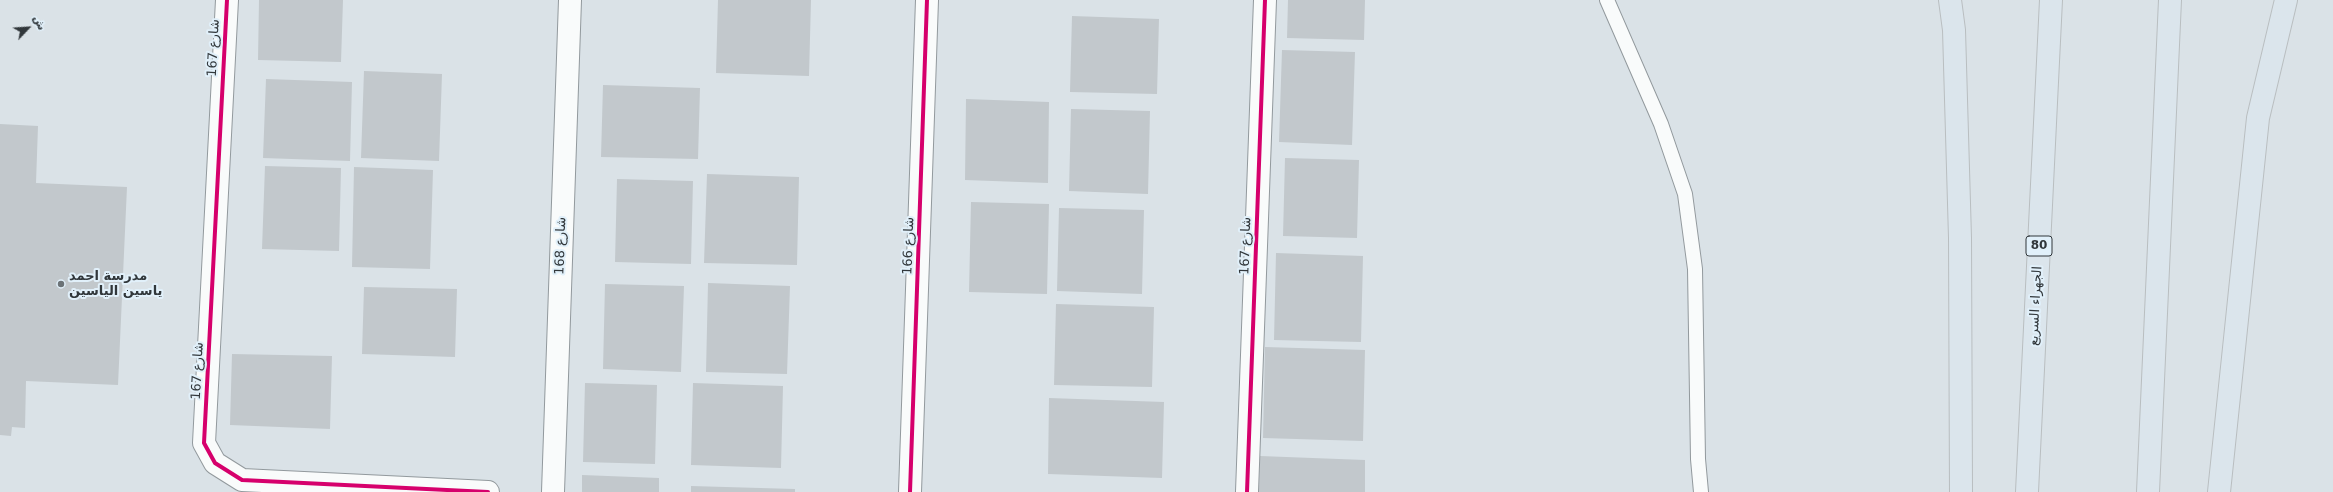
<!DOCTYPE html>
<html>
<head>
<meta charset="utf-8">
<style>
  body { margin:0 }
  #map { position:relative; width:2333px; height:492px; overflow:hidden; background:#dae2e7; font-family:"DejaVu Sans",Vazirmatn,sans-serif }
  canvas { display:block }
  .north { position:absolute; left:8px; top:8px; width:40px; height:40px; -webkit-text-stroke:3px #e1f0fa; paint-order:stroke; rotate:65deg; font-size:11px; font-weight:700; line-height:16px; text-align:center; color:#31373b }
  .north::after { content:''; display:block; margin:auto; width:14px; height:18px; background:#31373b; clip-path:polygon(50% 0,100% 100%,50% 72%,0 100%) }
</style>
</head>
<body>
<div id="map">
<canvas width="2333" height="492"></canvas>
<div class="north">ش</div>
</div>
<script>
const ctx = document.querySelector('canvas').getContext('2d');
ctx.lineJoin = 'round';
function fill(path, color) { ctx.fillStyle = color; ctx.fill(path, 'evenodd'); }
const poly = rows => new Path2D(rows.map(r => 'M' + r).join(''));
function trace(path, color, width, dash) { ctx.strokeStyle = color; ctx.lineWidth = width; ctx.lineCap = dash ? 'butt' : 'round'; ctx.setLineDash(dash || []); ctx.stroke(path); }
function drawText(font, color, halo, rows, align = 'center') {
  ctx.font = font + ' "DejaVu Sans",Vazirmatn,sans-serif'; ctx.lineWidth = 4; ctx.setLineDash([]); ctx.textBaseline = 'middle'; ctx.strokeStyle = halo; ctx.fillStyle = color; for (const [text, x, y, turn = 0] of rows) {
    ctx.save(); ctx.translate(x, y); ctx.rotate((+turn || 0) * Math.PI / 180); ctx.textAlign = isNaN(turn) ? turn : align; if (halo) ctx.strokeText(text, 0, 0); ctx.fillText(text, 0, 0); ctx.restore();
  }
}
fill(poly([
  [259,0,343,0,341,62,258,60],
  [718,0,811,0,809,76,716,73],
  [1288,0,1365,0,1364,40,1287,38],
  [1072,16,1159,19,1157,94,1070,92],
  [1282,50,1355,52,1352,145,1279,142],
  [364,71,442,74,439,161,361,158],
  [266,79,352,82,350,161,263,158],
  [603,85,700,88,698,159,601,157],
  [966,99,1049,102,1048,183,965,180],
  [1071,109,1150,111,1148,194,1069,191],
  [0,124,38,126,36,183,127,187,118,385,26,381,25,428,12,427,11,436,0,435],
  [1285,158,1359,160,1357,238,1283,236],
  [265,166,341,168,339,251,262,249],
  [354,167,433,170,430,269,352,267],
  [707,174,799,177,797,265,704,263],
  [617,179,693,181,691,264,615,262],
  [971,202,1049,204,1047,294,969,292],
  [1059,208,1144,210,1142,294,1057,291],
  [1276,253,1363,256,1361,342,1274,340],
  [708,283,790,286,787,374,706,372],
  [605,284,684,286,681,372,603,369],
  [364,287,457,289,455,357,362,354],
  [1056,304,1154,307,1152,387,1054,385],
  [1265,347,1365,350,1363,441,1263,438],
  [232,354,332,356,330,429,230,425],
  [585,383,657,385,655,464,583,462],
  [693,383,783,386,781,468,691,465],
  [1049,398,1164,402,1162,478,1048,474],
  [1260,456,1365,460,1365,492,1259,492],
  [582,475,659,478,659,492,582,492],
  [691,486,795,489,795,492,691,492]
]), '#c2c8cc');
const lane = poly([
  [1607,0,1661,124,1685,194,1695,269,1698,459,1701,492]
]);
const street = poly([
  [227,0,204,443,215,463,242,480,488,492],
  [553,492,570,0],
  [910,492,927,0],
  [1247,492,1265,0]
]);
const highway = poly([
  [1950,0,1954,30,1960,238,1961,492],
  [2027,492,2051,0],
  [2148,492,2170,0],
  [2219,492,2258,118,2286,0]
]);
trace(lane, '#92999d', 16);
trace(street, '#92999d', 24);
trace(highway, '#b9bec0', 24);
trace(lane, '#f9fbfb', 14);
trace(street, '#f9fbfb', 22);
trace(highway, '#dbe5ec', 22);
trace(poly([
  [227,0,204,443,215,463,242,480,488,492],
  [910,492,927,0],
  [1247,492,1265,0]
]), '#d6006c', 4);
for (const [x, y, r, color] of [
  [61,284,4,"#6c7377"]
]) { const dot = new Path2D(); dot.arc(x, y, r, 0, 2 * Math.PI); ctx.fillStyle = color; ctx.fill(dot); trace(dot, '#e1f0fa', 1.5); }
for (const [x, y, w] of [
  [2039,246,26]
]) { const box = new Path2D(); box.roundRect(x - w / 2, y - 10, w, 20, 3); ctx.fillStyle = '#e1f0fa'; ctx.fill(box); trace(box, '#31373b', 1); }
drawText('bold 12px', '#31373b', null, [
  ["80",2039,246]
]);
drawText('13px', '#31373b', '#e1f0fa', [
  ["شارع 167",214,48,-87],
  ["شارع 168",561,246,-88],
  ["شارع 166",909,246,-88],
  ["شارع 167",1246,246,-88],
  ["الجهراء السريع",2036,306,-87],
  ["شارع 167",198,371,-87]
]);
drawText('bold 13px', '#31373b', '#e1f0fa', [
  ["مدرسة احمد",69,277],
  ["ياسين الياسين",69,292]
], 'left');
</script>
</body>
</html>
